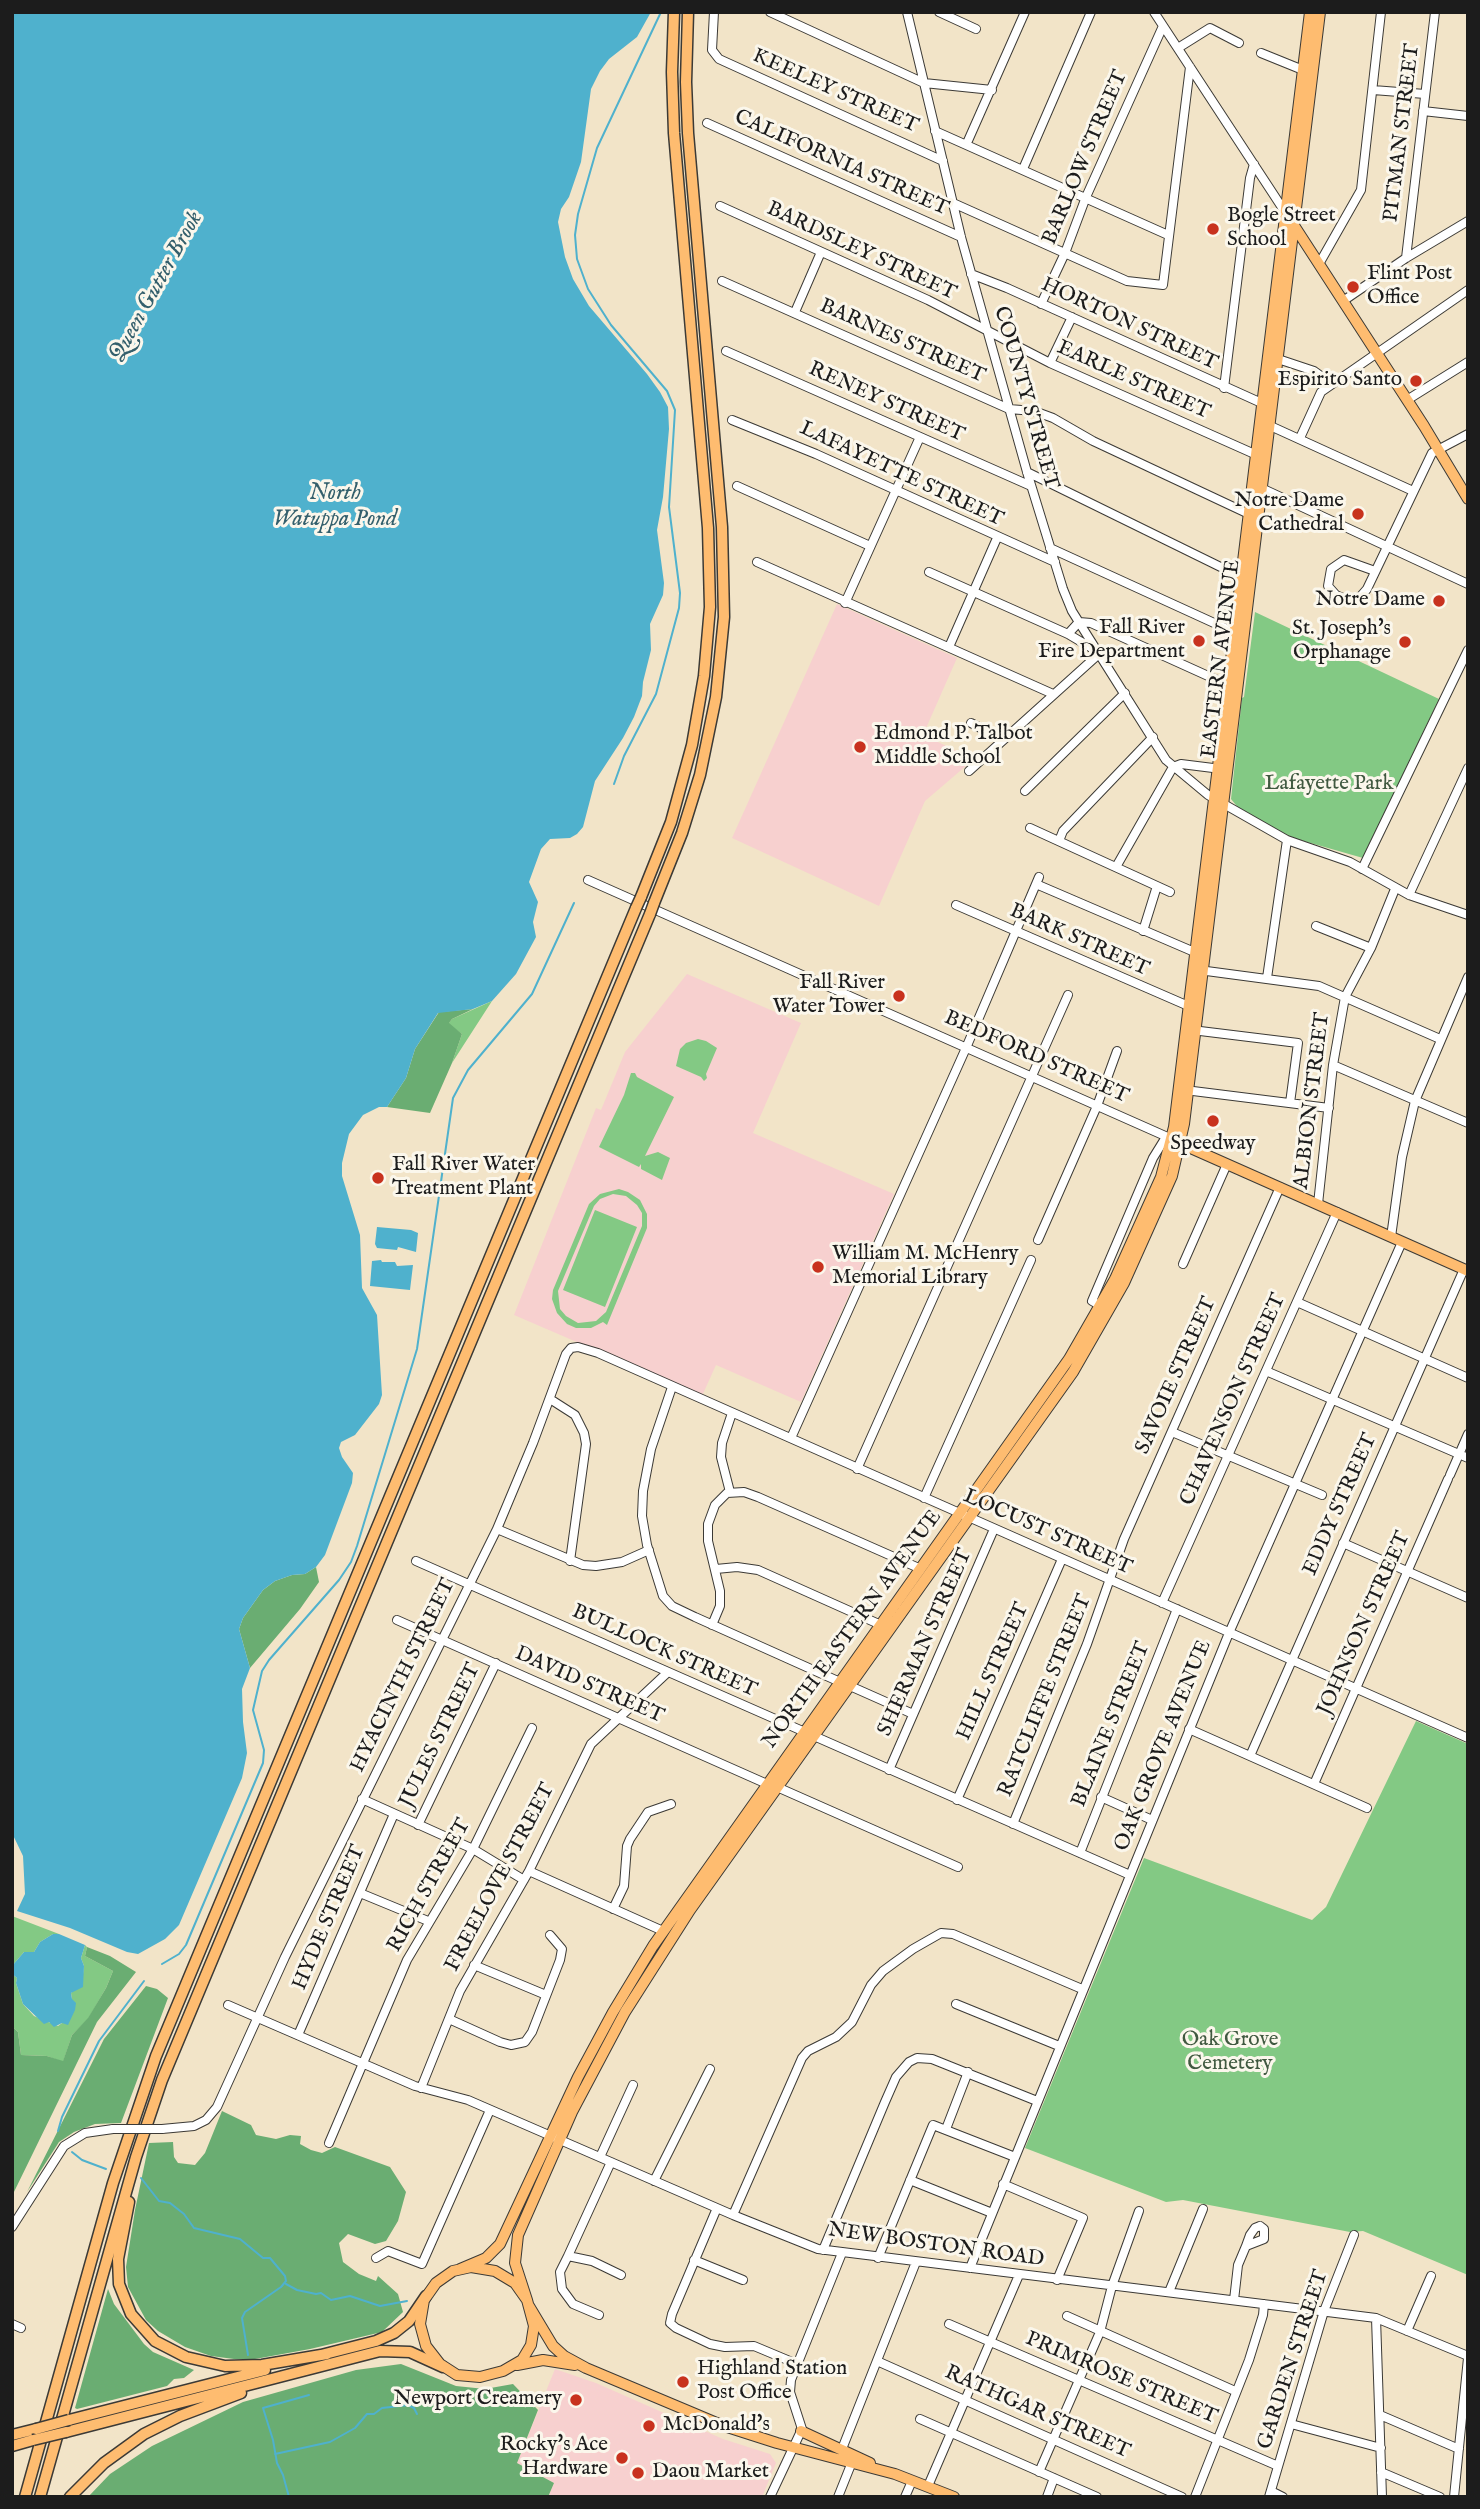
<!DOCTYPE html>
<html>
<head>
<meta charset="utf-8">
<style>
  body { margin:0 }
  #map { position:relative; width:1480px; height:2509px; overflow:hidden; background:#f2e4c8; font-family:"IM FELL English",serif }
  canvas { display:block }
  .frame { position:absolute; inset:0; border:14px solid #1c1c1c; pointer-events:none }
</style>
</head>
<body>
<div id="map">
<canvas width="1480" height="2509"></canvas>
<div class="frame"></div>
</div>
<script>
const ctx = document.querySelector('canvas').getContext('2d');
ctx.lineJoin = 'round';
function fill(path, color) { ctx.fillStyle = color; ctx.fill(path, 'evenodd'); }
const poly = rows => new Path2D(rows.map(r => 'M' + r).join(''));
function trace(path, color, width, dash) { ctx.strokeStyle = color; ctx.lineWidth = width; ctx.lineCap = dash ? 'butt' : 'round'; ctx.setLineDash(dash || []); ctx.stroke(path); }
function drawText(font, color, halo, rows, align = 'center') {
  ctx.font = font + ' "IM FELL English",serif'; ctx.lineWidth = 6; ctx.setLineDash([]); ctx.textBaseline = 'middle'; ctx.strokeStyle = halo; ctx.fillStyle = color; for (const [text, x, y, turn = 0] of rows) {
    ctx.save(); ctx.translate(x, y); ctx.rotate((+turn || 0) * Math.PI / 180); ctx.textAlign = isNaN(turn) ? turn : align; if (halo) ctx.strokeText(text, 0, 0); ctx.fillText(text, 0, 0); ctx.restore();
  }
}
fill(poly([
  [837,604,957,658,923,735,974,759,925,801,879,906,732,838],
  [687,974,801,1023,753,1133,894,1194,801,1402,716,1365,702,1396,514,1315,596,1108,601,1110,625,1052],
  [555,2369,596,2383,723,2439,770,2454,776,2463,762,2497,548,2497,554,2483,517,2463]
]), '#f7d0cf');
fill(poly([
  [1255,612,1439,699,1363,858,1293,838,1240,810,1231,799,1242,698,1244,697],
  [492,1001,452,1063,462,1034,448,1024,452,1019],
  [698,1039,706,1041,717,1048,706,1074,707,1078,704,1081,701,1077,676,1066,680,1049,686,1043],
  [631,1073,635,1073,637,1077,674,1097,645,1156,658,1152,670,1158,662,1180,641,1169,641,1164,639,1167,599,1147,624,1095],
  [619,1189,628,1192,640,1200,647,1214,647,1228,607,1325,603,1322,591,1328,576,1328,567,1324,557,1313,552,1299,553,1290,589,1204,600,1194],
  [613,1194,626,1196,637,1205,642,1213,642,1226,606,1312,596,1321,578,1323,566,1316,560,1309,558,1291,594,1206,600,1199],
  [595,1210,637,1227,605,1307,563,1290],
  [1416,1721,1468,1744,1468,2275,1363,2231,1350,2232,1183,2200,1166,2202,1025,2148,1144,1858,1312,1920,1326,1907],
  [12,1916,59,1934,53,1934,40,1942,34,1952,24,1952,12,1966],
  [85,1945,87,1947,85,1956,113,1971,106,1988,88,2019,72,2035,63,2062,47,2056,21,2055,18,2032,12,2026,12,1974,17,1978,16,1983,23,2004,34,2016,58,2026,62,2023,72,1999,71,1993,82,1982,84,1966,81,1958]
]), '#83c984');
fill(poly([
  [473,1009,452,1019,449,1023,462,1034,452,1063,430,1113,387,1107,406,1078,415,1049,439,1012],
  [316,1567,319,1582,300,1609,250,1668,239,1629,243,1618,263,1590,275,1581,292,1575,305,1574],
  [87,1947,110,1956,136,1972,97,2022,12,2196,12,2026,18,2032,21,2055,47,2056,63,2061,72,2035,88,2018,106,1988,113,1971,85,1956],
  [146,1986,157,1989,168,1998,121,2123,95,2124,74,2132,59,2142,27,2192,104,2039],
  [222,2111,251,2125,256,2135,276,2139,290,2135,301,2136,300,2144,311,2150,322,2153,335,2147,390,2167,406,2192,398,2221,386,2241,375,2244,348,2234,339,2243,343,2262,359,2274,376,2281,378,2276,398,2294,403,2312,382,2332,310,2349,255,2359,234,2359,211,2356,185,2347,158,2331,146,2320,128,2287,126,2267,135,2210,149,2143,173,2142,174,2157,178,2163,195,2165,205,2153],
  [108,2289,114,2304,144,2344,153,2352,194,2370,184,2378,174,2379,167,2386,77,2409,75,2408],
  [401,2364,456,2386,485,2389,513,2384,538,2410,517,2463,554,2483,548,2497,88,2497,110,2474,152,2446,243,2402,356,2370]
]), '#6aad72');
fill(poly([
  [12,12,651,12,637,37,609,59,600,71,591,89,581,162,569,197,561,209,558,222,565,257,573,279,589,306,647,374,660,392,668,407,669,429,663,497,657,530,664,583,663,595,650,624,651,650,643,682,642,696,634,717,623,738,595,781,583,827,577,834,570,838,550,839,541,849,529,882,538,902,533,922,536,937,516,974,492,1001,473,1009,438,1013,415,1049,406,1078,387,1107,379,1107,363,1115,349,1134,342,1163,342,1176,360,1235,362,1288,377,1315,382,1395,379,1404,355,1435,341,1442,339,1448,342,1457,353,1473,352,1483,325,1555,316,1567,305,1574,292,1575,275,1581,263,1590,243,1618,239,1629,250,1668,242,1689,243,1722,247,1753,242,1778,179,1925,165,1939,138,1954,127,1952,70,1928,17,1911,25,1894,23,1856,12,1833],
  [377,1227,411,1230,418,1233,416,1252,398,1247,397,1250,377,1248,375,1244],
  [381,1260,382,1262,395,1262,397,1266,413,1265,410,1290,370,1286,372,1261],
  [53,1934,59,1934,85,1945,81,1958,84,1966,83,1987,71,1993,72,1999,76,2003,75,2010,68,2025,62,2023,54,2027,49,2022,44,2024,23,2004,16,1983,17,1978,12,1974,12,1966,24,1952,34,1952,40,1942]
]), '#4fb1cd');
trace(poly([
  [614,784,624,756,656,694,679,608,680,593,669,507,675,410,667,391,611,325,588,289,577,259,575,235,578,214,597,148,661,12],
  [162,1964,179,1954,186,1945,263,1763,264,1750,253,1710,262,1671,269,1660,339,1580,351,1562,357,1546,417,1349,453,1098,468,1070,532,994,574,903],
  [58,2131,62,2117,99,2041,144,1981],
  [72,2152,82,2160,106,2169],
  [141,2178,159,2201,170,2203,184,2214,194,2228,240,2239,263,2258,270,2258,285,2276,286,2281,281,2287,245,2312,242,2318,248,2355],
  [286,2284,297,2290,316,2294,321,2293,331,2300,350,2296,380,2306,407,2301],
  [275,2454,330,2442,355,2428,367,2414,374,2414,382,2408,408,2405,414,2408,417,2414],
  [289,2497,283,2475,277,2463,273,2440,263,2408,309,2395]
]), '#4fb1cd', 2);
const minor = poly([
  [714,12,712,50,719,59,943,161],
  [770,12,924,83,992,90],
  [907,12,961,237,1027,472,1063,589,1072,611,1087,635,1166,760,1208,795,1287,840,1350,862,1409,895,1468,915],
  [939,12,976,29],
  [1154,12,1285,212],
  [1178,48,1210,28,1239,43],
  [1261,53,1303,70],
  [1373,90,1425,94],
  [1423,111,1468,116],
  [707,123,961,237],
  [935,131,1168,235],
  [967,143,1025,12],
  [1023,169,1091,12],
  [953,203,1127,281,1163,285,1190,67],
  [720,206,928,300,1050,363,1259,456],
  [1406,258,1435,12],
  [1319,264,1361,190,1381,12],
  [971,274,1007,288,1266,405],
  [722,281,1009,409,1034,411,1053,418,1093,441,1253,516],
  [1343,301,1406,258,1468,221],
  [1041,304,1065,253,1086,197,1163,26],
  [795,312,821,252],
  [726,351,1031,486],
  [1278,359,1314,371,1332,384],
  [1050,363,1072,317],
  [1224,388,1250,178,1254,164],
  [1407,400,1468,362],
  [732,420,816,454,1055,562],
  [1266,424,1413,491],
  [1300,438,1321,392,1468,290],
  [1027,472,1241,577],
  [737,486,870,546],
  [1259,487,1468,584],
  [1050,548,1225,628,1235,631],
  [757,562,1053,694],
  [1375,571,1344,560,1331,569,1328,586,1336,595,1348,600,1360,597,1367,589,1432,453,1468,434],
  [929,572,1068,634,1100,653,969,771],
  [845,603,920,437],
  [1068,634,1079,622,1091,623,1228,685],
  [949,647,997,538],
  [971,723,1003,740],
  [1173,767,1181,764,1221,769],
  [1025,791,1125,693],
  [1030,828,1170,892],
  [1059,841,1063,831,1153,737],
  [1116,867,1173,767],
  [1362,869,1468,650],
  [588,880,1172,1139],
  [1036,884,1199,954],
  [1409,895,1468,768],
  [956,905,1193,1008],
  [1316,926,1371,948],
  [1143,931,1157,886],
  [1199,970,1319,986,1440,1039],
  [1267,978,1287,840],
  [1192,1030,1298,1043,1290,1103],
  [1333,1065,1468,1123],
  [1185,1090,1329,1108],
  [1318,1204,1333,1065,1345,997,1371,948,1395,889],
  [1391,1237,1402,1157,1415,1101,1468,977],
  [1038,1240,1097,1106,1117,1051],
  [1183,1264,1227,1164],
  [1297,1302,1468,1378],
  [1101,1306,1092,1301,1153,1158,1166,1137],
  [1266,1371,1468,1458],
  [672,1387,651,1449,643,1491,642,1516,647,1545,663,1596,672,1606,695,1617,840,1682],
  [550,1399,575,1415,584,1433,586,1444,570,1561],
  [1172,1432,1322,1495],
  [791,1438,966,1048,1039,877],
  [857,1469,1068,995],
  [1450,1475,1468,1434],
  [730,1492,721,1457,722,1443,732,1413],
  [924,1498,1031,1260],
  [497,1529,583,1565,596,1566,622,1562,649,1550],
  [1343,1543,1468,1598],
  [416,1561,1130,1875],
  [716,1569,737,1567,758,1570,881,1625],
  [1162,1603,1337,1212],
  [397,1620,767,1784],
  [712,1625,720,1606,720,1591,708,1541,708,1524,715,1505,727,1493,744,1492,758,1497,921,1569],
  [850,1686,913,1714],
  [1189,1729,1367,1808],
  [1250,1756,1464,1269],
  [889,1770,994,1529],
  [1314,1784,1448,1479],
  [777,1787,958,1867],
  [1101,1797,1152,1820],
  [362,1799,473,1849,524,1880],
  [957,1800,1062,1559],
  [1013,1824,1087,1644,1124,1539,1280,1187],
  [418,1825,496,1663],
  [1080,1853,1177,1609],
  [529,1871,663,1931],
  [360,1893,428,1921],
  [613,1909,624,1886,627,1846,630,1839,648,1812,671,1804],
  [474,1965,546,1995],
  [956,2004,1059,2046],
  [228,2005,415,2086,468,2100,733,2215,818,2249,1376,2318,1468,2356],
  [449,2019,500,2042,511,2045,525,2042,532,2032,560,1960,562,1949,550,1935],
  [298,2035,394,1814],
  [421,2088,460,1991,529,1871,591,1744,668,1672],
  [162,2129,194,2126,206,2120,217,2107,285,1957,497,1529,533,1443,566,1354,571,1348,578,1347,598,1353,1468,1738],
  [946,2129,968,2072],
  [329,2143,407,1960,473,1849,532,1728],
  [600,2157,633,2085],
  [910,2180,992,2213],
  [654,2181,710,2069],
  [1003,2184,1083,2218,1057,2280],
  [717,2208,672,2314,670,2323,676,2328,710,2344,725,2347,754,2346,797,2364],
  [733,2215,802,2058,808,2051,836,2037,852,2022,871,1985,883,1971,913,1949,941,1933,953,1934,1082,1989],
  [1260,2226,1264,2229,1264,2239,1246,2246,1250,2235,1255,2228,1260,2226],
  [12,2227,64,2146,85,2133,113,2129],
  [823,2250,885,2102,896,2077,909,2062,917,2058,932,2059,1037,2101],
  [568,2256,611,2162],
  [376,2258,388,2251,422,2264,490,2110],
  [878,2258,933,2125,1015,2157],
  [694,2260,743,2280],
  [970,2268,1229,1633,1402,1242],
  [1169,2292,1203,2209],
  [1234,2300,1238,2265,1246,2246],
  [599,2315,573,2304,562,2289,560,2272,568,2256,592,2261,621,2275],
  [1067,2316,1235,2391],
  [1376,2318,1382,2497],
  [12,2324,21,2328],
  [949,2324,1278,2466],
  [1407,2331,1431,2276],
  [877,2361,1182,2497],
  [1380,2415,1459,2449],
  [920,2419,1097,2497],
  [1291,2424,1381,2448],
  [842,2449,916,2262],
  [1039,2472,1100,2332,1112,2286,1139,2211],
  [1381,2472,1440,2497],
  [928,2486,1019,2275],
  [1271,2491,1283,2497],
  [770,2497,802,2429,790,2392,791,2380,842,2253],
  [838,2497,852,2462],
  [905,2497,912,2481],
  [1047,2497,1054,2478],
  [1195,2497,1249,2360,1263,2315,1264,2304],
  [1269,2497,1324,2311,1354,2235],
  [1454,2497,1468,2358]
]);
const major = poly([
  [1293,224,1424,426,1468,499],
  [1177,1142,1468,1271],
  [471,2267,495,2271,515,2283,527,2300,534,2326,531,2345,522,2360,503,2371,480,2377,457,2375,440,2364,426,2346,420,2324,424,2300,436,2283,453,2271,471,2267],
  [460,2269,486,2258,500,2244,578,2077,613,2012,653,1946,1069,1359,1115,1279,1161,1177,1174,1127,1310,12],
  [527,2300,515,2263,518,2235,572,2112,625,2012,690,1910,1073,1372,1124,1283,1172,1176,1184,1124,1320,12],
  [529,2306,553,2346,564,2356,586,2368,724,2426,777,2443,895,2474,954,2497],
  [517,2365,543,2360,575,2365],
  [801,2431,870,2463]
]);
const highway = poly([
  [641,897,671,822,692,745,704,676,710,607,708,528,674,133,672,72,674,12],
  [654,903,682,833,700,775,716,697,724,617,722,527,688,133,686,82,688,12],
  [129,2202,118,2259,119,2284,131,2314,155,2341,186,2357,225,2366,262,2365,327,2354],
  [321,2355,376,2341,394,2333,409,2321,426,2296],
  [69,2420,265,2370],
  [66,2432,380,2351,410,2352,443,2367],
  [12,2435,36,2429],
  [12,2446,33,2440],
  [25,2497,113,2183,156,2056,636,908],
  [40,2497,136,2157,162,2080,650,914],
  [70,2497,104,2463,144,2434,180,2416,241,2393]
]);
trace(minor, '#3c3a36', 10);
trace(major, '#3c3a36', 12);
trace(highway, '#3c3a36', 13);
trace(minor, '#fff', 8);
trace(major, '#febc70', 10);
trace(highway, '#febc70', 10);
const minorBridge = poly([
  [113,2129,162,2129]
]);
const highwayBridge = poly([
  [636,908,641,897],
  [650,914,654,903],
  [36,2429,69,2420],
  [33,2440,66,2432]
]);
trace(minorBridge, '#3c3a36', 10, []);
trace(highwayBridge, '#3c3a36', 13, []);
trace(minorBridge, '#fff', 8);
trace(highwayBridge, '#febc70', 10);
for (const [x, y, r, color] of [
  [1213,229,7,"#c8321e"],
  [1353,287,7,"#c8321e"],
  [1416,381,7,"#c8321e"],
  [1358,514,7,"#c8321e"],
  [1439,601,7,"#c8321e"],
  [1199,641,7,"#c8321e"],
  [1405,642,7,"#c8321e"],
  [860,747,7,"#c8321e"],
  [899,996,7,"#c8321e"],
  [1213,1121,7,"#c8321e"],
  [378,1178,7,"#c8321e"],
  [818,1267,7,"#c8321e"],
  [683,2382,7,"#c8321e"],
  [576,2400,7,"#c8321e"],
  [649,2426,7,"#c8321e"],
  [622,2458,7,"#c8321e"],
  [638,2473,7,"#c8321e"]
]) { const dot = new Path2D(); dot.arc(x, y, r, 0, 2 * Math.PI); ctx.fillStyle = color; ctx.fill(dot); trace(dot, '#fbf7ec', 2.5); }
drawText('21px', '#1c1c1c', '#fbf7ec', [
  ["KEELEY STREET",835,92,24],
  ["PITMAN STREET",1403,133,-83],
  ["BARLOW STREET",1086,158,-67],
  ["CALIFORNIA STREET",841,164,24],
  ["BARDSLEY STREET",861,252,25],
  ["HORTON STREET",1129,325,25],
  ["BARNES STREET",902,342,24],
  ["EARLE STREET",1133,381,24],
  ["COUNTY STREET",1025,398,74],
  ["RENEY STREET",886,403,24],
  ["LAFAYETTE STREET",901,475,25],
  ["EASTERN AVENUE",1222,659,-83],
  ["BARK STREET",1079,941,24],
  ["BEDFORD STREET",1036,1058,24],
  ["ALBION STREET",1313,1101,-83],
  ["SAVOIE STREET",1177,1376,-66],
  ["CHAVENSON STREET",1234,1400,-66],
  ["EDDY STREET",1341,1505,-66],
  ["LOCUST STREET",1047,1533,24],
  ["JOHNSON STREET",1365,1624,-66],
  ["NORTH EASTERN AVENUE",853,1630,-54],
  ["SHERMAN STREET",926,1643,-66],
  ["BULLOCK STREET",664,1652,24],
  ["HILL STREET",994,1672,-66],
  ["HYACINTH STREET",404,1676,-64],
  ["DAVID STREET",589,1686,24],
  ["RATCLIFFE STREET",1046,1696,-68],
  ["BLAINE STREET",1112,1725,-68],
  ["JULES STREET",441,1736,-64],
  ["OAK GROVE AVENUE",1164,1746,-68],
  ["FREELOVE STREET",501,1878,-62],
  ["RICH STREET",430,1886,-61],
  ["HYDE STREET",330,1918,-67],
  ["NEW BOSTON ROAD",936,2246,8],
  ["GARDEN STREET",1294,2360,-72],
  ["PRIMROSE STREET",1121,2379,23],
  ["RATHGAR STREET",1037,2413,24]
]);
drawText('21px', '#1c1c1c', '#fbf7ec', [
  ["Bogle Street",1227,217],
  ["School",1227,241],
  ["Flint Post",1367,275],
  ["Office",1367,299],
  ["Espirito Santo",1402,381,"right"],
  ["Notre Dame",1344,502,"right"],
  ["Cathedral",1344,526,"right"],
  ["Notre Dame",1425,601,"right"],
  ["Fall River",1185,629,"right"],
  ["Fire Department",1185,653,"right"],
  ["St. Joseph's",1391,630,"right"],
  ["Orphanage",1391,654,"right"],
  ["Edmond P. Talbot",874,735],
  ["Middle School",874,759],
  ["Fall River",885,984,"right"],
  ["Water Tower",885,1008,"right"],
  ["Speedway",1213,1145,"center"],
  ["Fall River Water",392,1166],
  ["Treatment Plant",392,1190],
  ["William M. McHenry",832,1255],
  ["Memorial Library",832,1279],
  ["Highland Station",697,2370],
  ["Post Office",697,2394],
  ["Newport Creamery",562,2400,"right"],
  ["McDonald's",663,2426],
  ["Rocky's Ace",608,2446,"right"],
  ["Hardware",608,2470,"right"],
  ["Daou Market",652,2473]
], 'left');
drawText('21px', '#405940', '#fbf7ec', [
  ["Lafayette Park",1329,785],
  ["Oak Grove",1230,2041],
  ["Cemetery",1230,2065]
]);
drawText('italic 23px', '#335f6c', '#fbf7ec', [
  ["Queen Gutter Brook",157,287,-61],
  ["North",335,494],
  ["Watuppa Pond",335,520]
]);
</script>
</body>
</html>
